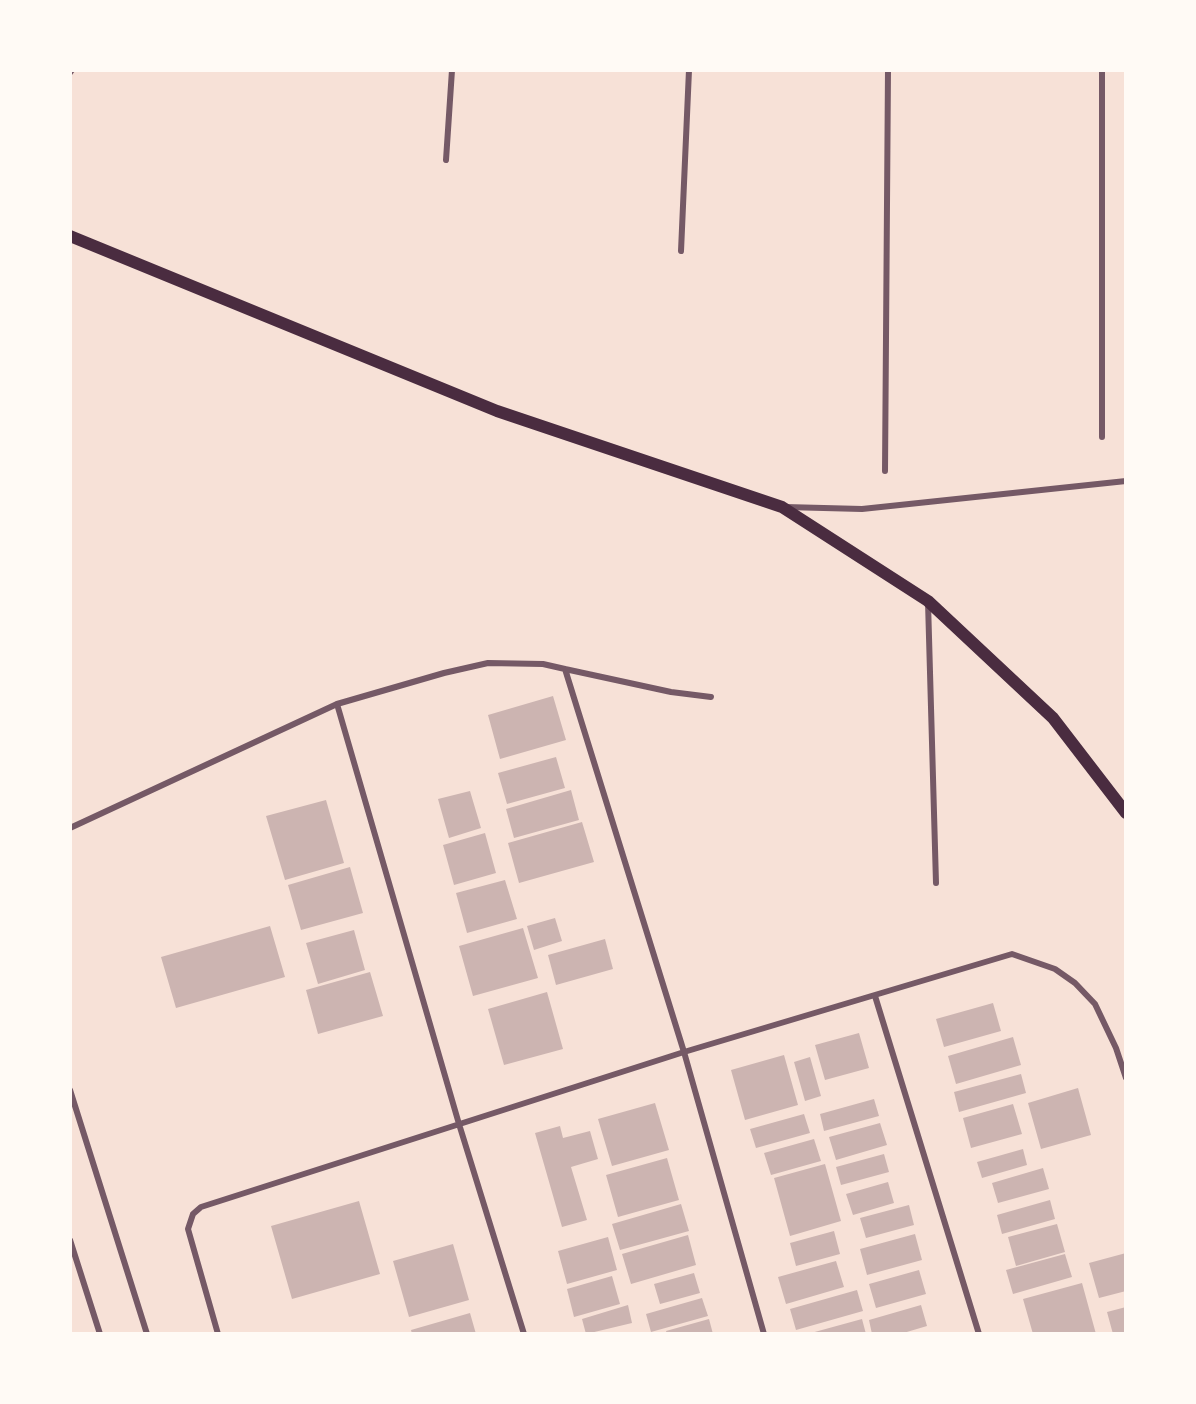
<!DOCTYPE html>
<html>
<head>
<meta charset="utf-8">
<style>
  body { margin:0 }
  #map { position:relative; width:1196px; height:1404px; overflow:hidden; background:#f7e1d7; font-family:Spectral,serif }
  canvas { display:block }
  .frame { position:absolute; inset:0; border:72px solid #fffaf5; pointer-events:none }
</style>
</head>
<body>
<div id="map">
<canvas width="1196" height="1404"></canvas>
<div class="frame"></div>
</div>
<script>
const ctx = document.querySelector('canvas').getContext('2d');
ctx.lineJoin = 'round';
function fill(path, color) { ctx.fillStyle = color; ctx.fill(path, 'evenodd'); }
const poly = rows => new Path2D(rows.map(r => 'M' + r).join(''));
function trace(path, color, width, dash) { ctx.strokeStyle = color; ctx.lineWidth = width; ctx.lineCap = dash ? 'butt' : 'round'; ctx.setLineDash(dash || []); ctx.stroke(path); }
fill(poly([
  [553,696,566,740,500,759,488,715],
  [556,757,565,788,507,804,498,773],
  [571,790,579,820,514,838,506,809],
  [470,791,481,828,449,838,438,799],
  [326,800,344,863,285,880,266,816],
  [582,822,594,862,519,883,508,843],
  [485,833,496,873,454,885,443,845],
  [350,867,363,913,301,930,288,885],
  [505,880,517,919,467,933,456,893],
  [555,918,562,941,534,950,527,926],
  [270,926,285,977,176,1008,161,957],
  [523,928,538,978,473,996,459,946],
  [354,930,365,970,318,984,306,943],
  [605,939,613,969,556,985,548,955],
  [370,972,383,1016,318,1034,306,990],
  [547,992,563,1049,504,1065,488,1009],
  [993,1003,1001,1031,944,1047,936,1019],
  [859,1033,869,1068,825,1080,815,1045],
  [1013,1037,1021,1065,956,1084,948,1056],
  [784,1055,798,1105,745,1120,731,1070],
  [810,1057,821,1096,805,1101,794,1062],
  [1021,1074,1026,1093,959,1112,954,1092],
  [1078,1088,1091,1135,1041,1149,1028,1103],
  [874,1099,879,1116,824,1131,820,1114],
  [655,1103,669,1150,612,1166,598,1119],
  [1013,1104,1022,1134,971,1148,963,1118],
  [804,1114,810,1133,756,1148,750,1129],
  [880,1123,887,1145,836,1160,829,1137],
  [560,1126,563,1138,590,1131,598,1159,571,1167,587,1220,562,1227,535,1133],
  [814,1139,821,1161,771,1175,764,1153],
  [1023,1149,1027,1165,982,1178,977,1162],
  [884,1154,889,1172,841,1185,836,1167],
  [667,1158,679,1200,618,1217,606,1175],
  [825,1164,841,1221,790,1236,774,1178],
  [1043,1168,1049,1189,998,1203,992,1183],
  [888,1182,894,1203,853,1215,846,1194],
  [1050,1200,1055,1219,1002,1234,997,1215],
  [359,1201,380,1274,292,1299,271,1226],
  [681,1204,689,1231,620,1250,612,1224],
  [909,1205,914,1225,866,1238,860,1218],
  [1057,1224,1065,1252,1016,1266,1008,1237],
  [834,1231,840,1254,796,1266,790,1243],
  [915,1234,922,1260,867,1275,860,1249],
  [688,1235,696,1265,631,1284,622,1254],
  [608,1237,617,1270,567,1284,558,1251],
  [453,1244,469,1300,409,1317,393,1261],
  [1126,1253,1126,1291,1099,1298,1089,1263],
  [1065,1254,1072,1277,1013,1294,1006,1270],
  [836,1261,844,1287,786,1304,778,1277],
  [919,1270,926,1294,876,1308,869,1284],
  [694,1273,700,1293,660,1304,654,1284],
  [612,1276,620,1304,574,1317,567,1289],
  [1082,1283,1096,1334,1033,1334,1023,1299],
  [857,1290,863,1311,796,1330,790,1309],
  [702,1298,708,1316,651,1332,646,1314],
  [628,1305,632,1323,586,1334,582,1319],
  [921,1305,927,1326,900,1334,872,1334,869,1320],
  [1126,1307,1126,1334,1113,1334,1107,1312],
  [470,1313,476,1334,412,1334,411,1330],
  [709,1319,713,1334,667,1334,666,1331],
  [862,1319,866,1334,811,1334,811,1333]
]), '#ccb4b1');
trace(poly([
  [70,74,73,70]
]), '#755966', 4.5);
trace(poly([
  [1102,70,1102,437],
  [446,160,452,70],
  [681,251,689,70],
  [885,471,888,70],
  [785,507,862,509,1126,481],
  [928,602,936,883],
  [565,669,671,692,711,697],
  [337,704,444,673,488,663,543,664,565,669,684,1052,764,1334],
  [70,828,337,704,459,1124,524,1334],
  [875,996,979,1334],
  [70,1090,147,1334],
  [70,1240,100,1334],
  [218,1334,188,1229,193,1214,201,1207,684,1052,1012,954,1055,969,1075,983,1095,1004,1116,1048,1126,1078]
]), '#755966', 6);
trace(poly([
  [70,236,497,411,782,507,928,601,1053,718,1126,813]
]), '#4a2c40', 12);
</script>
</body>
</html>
